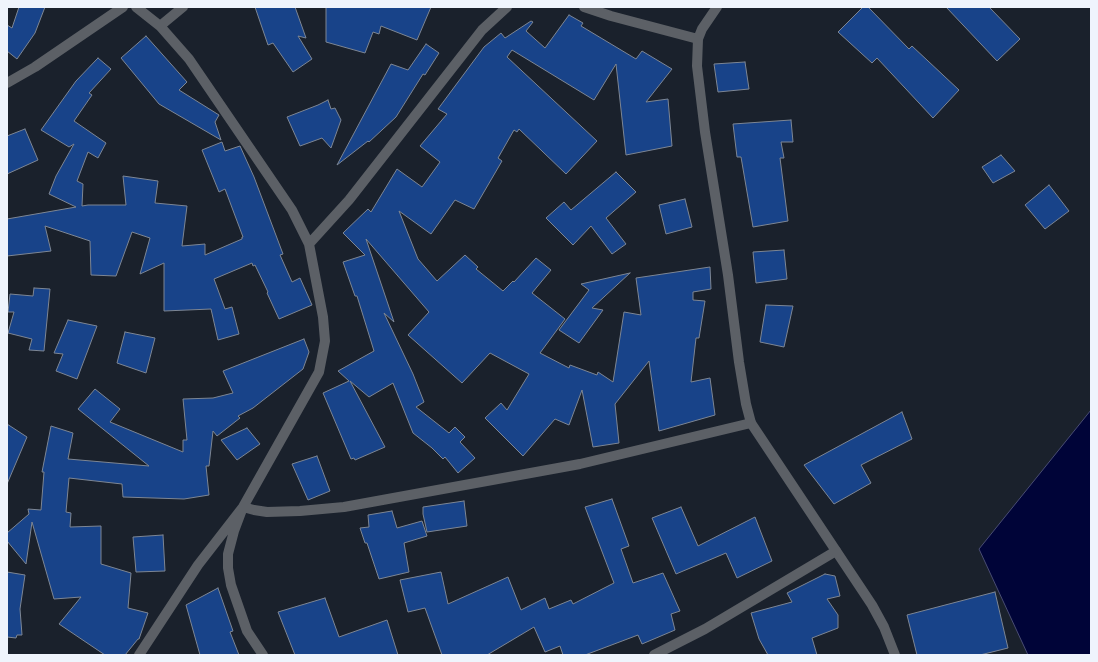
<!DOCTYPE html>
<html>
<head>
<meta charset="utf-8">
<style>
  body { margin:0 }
  #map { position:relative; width:1098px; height:662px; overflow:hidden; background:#1a212c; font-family:Inter,sans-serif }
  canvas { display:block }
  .frame { position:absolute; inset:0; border:8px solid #eff4fc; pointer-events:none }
</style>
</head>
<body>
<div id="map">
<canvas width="1098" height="662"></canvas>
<div class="frame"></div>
</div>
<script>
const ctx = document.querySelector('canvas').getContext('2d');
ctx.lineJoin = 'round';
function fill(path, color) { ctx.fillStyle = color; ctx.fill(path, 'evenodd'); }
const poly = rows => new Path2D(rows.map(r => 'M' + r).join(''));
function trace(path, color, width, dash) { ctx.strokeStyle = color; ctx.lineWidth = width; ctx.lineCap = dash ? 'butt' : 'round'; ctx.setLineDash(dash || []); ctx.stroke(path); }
const water = poly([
  [1091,410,1091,655,1028,655,979,549,1091,410]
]);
fill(water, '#000438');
trace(water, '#484c73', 1);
const building = poly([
  [19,7,45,7,35,33,17,59,7,51,7,25,12,28,19,7],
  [255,7,295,7,306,38,298,36,312,59,293,72,273,43,268,45,255,7],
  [326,7,431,7,417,40,381,26,379,34,373,32,365,53,326,42,326,7],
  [863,7,868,7,909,49,912,46,959,90,933,118,877,58,872,63,838,32,863,7],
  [946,7,989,7,1020,39,997,61,946,7],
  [569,15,583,23,581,26,636,59,642,51,672,69,646,102,668,99,672,146,626,155,616,64,594,100,512,50,507,57,597,141,566,174,519,129,517,132,514,130,498,158,502,161,474,209,455,200,431,234,399,211,418,259,437,281,465,255,478,267,476,269,503,291,513,281,514,282,536,258,551,270,532,293,565,319,540,353,569,368,570,365,597,375,598,372,613,382,624,312,641,315,636,278,710,267,711,289,693,292,693,300,705,301,699,338,696,338,691,382,710,378,715,415,659,431,649,361,615,404,619,443,593,447,582,390,569,425,555,419,523,456,485,418,501,403,507,410,529,374,490,353,462,383,408,335,429,312,366,239,394,322,384,313,413,374,424,402,416,407,449,433,455,427,465,437,460,442,475,458,458,473,445,457,443,459,432,448,413,433,393,383,369,397,350,381,385,447,355,460,354,458,351,459,323,393,349,381,338,371,374,351,357,296,355,296,343,262,365,255,343,233,368,209,371,212,397,169,422,187,440,162,420,146,447,114,438,109,484,47,501,33,505,38,531,21,533,22,526,31,545,48,569,15],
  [146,36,187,82,179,90,219,115,215,122,221,140,159,104,121,58,146,36],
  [426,44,439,53,425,75,423,74,396,117,369,142,368,141,337,165,391,64,408,70,426,44],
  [98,58,111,69,89,93,92,95,74,121,106,143,98,158,88,152,77,181,83,184,82,206,88,205,126,205,123,176,158,181,155,203,187,206,182,246,205,244,205,255,242,239,242,237,243,237,225,189,219,192,202,150,222,142,225,151,240,146,254,177,283,254,280,255,292,282,300,278,312,305,279,319,267,293,268,292,255,265,253,266,252,263,214,279,225,309,232,307,239,334,218,340,211,309,164,311,164,263,140,274,150,238,132,232,116,276,91,275,90,241,45,226,51,251,7,256,7,219,76,207,49,194,56,176,74,144,69,147,41,130,76,81,98,58],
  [745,62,749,89,718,92,714,64,745,62],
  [328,100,331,109,335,108,341,120,331,148,322,138,300,146,287,117,318,105,328,100],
  [791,120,793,142,781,142,784,158,780,158,788,221,753,227,741,157,737,157,733,124,791,120],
  [25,129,38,160,7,174,7,136,25,129],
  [1001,155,1015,171,993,183,982,167,1001,155],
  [616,172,636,192,606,218,626,244,612,254,591,226,573,245,546,218,564,202,571,210,616,172],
  [1049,185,1069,211,1045,229,1025,205,1049,185],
  [685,199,692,227,666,234,659,205,685,199],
  [784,250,787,279,756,283,753,252,784,250],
  [630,273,592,308,603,310,579,343,559,330,589,290,581,284,630,273],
  [34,288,50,289,44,351,29,350,32,339,8,333,14,312,8,312,10,294,33,296,34,288],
  [766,305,793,306,784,347,760,342,766,305],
  [68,320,97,326,77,379,56,371,63,354,54,353,68,320],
  [125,332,155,338,146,373,117,363,125,332],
  [304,339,309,352,303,369,253,408,238,416,240,418,217,436,213,431,209,466,206,466,209,495,184,499,123,497,122,484,69,478,66,512,71,513,70,527,101,526,101,564,131,573,128,608,148,613,139,639,138,639,125,655,105,655,59,624,81,597,54,599,32,522,26,564,7,541,7,533,29,514,28,509,41,510,44,472,42,472,51,426,73,433,68,459,149,466,78,409,95,389,120,409,110,422,183,452,183,440,187,440,183,399,213,398,233,393,223,371,304,339],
  [902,412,912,439,861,465,871,483,834,504,804,465,902,412],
  [7,424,27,437,7,484,7,424],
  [247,428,260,444,237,460,221,440,247,428],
  [317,456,330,491,308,500,292,464,317,456],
  [612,499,629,546,621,549,633,583,663,573,680,611,671,614,675,630,642,644,638,635,585,655,563,655,560,646,545,652,534,627,487,655,442,655,425,608,408,612,400,580,441,572,448,604,508,577,521,610,545,598,549,609,571,600,573,604,614,583,585,507,612,499],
  [464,501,467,526,427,532,423,514,423,507,464,501],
  [681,507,698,546,755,517,772,561,737,578,726,553,676,574,652,518,681,507],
  [392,511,397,528,422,521,427,536,404,543,409,572,379,579,367,543,365,543,360,528,369,527,368,515,392,511],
  [163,535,165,571,136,572,133,537,163,535],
  [7,572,25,575,20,609,22,635,17,635,16,638,7,637,7,572],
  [825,574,835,576,840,596,827,599,838,615,838,628,812,638,817,655,768,655,759,639,751,613,792,602,787,593,825,574],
  [218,588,233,631,230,632,239,655,200,655,186,605,218,588],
  [995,592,1008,648,980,655,917,655,907,615,995,592],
  [325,598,339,637,387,620,398,655,295,655,278,612,325,598]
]);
fill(building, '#184389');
trace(building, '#7d8694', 1);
trace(poly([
  [136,7,160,26,189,59,292,210,309,244,323,317,325,341,319,372,243,507,198,565,139,655],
  [584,7,611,16,698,39],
  [160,26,183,7],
  [7,83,35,67,123,7],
  [309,244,349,200,482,30,507,7],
  [263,655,247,631,231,585,228,568,228,554,234,531,243,507,254,510,267,512,300,511,344,507,580,464,751,423],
  [654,655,705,629,836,551]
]), '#5c6066', 10);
trace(poly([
  [717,7,702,29,698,39,697,66,705,132,728,275,739,362,746,404,751,423,872,605,884,627,895,655]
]), '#5c6066', 10);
</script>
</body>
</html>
